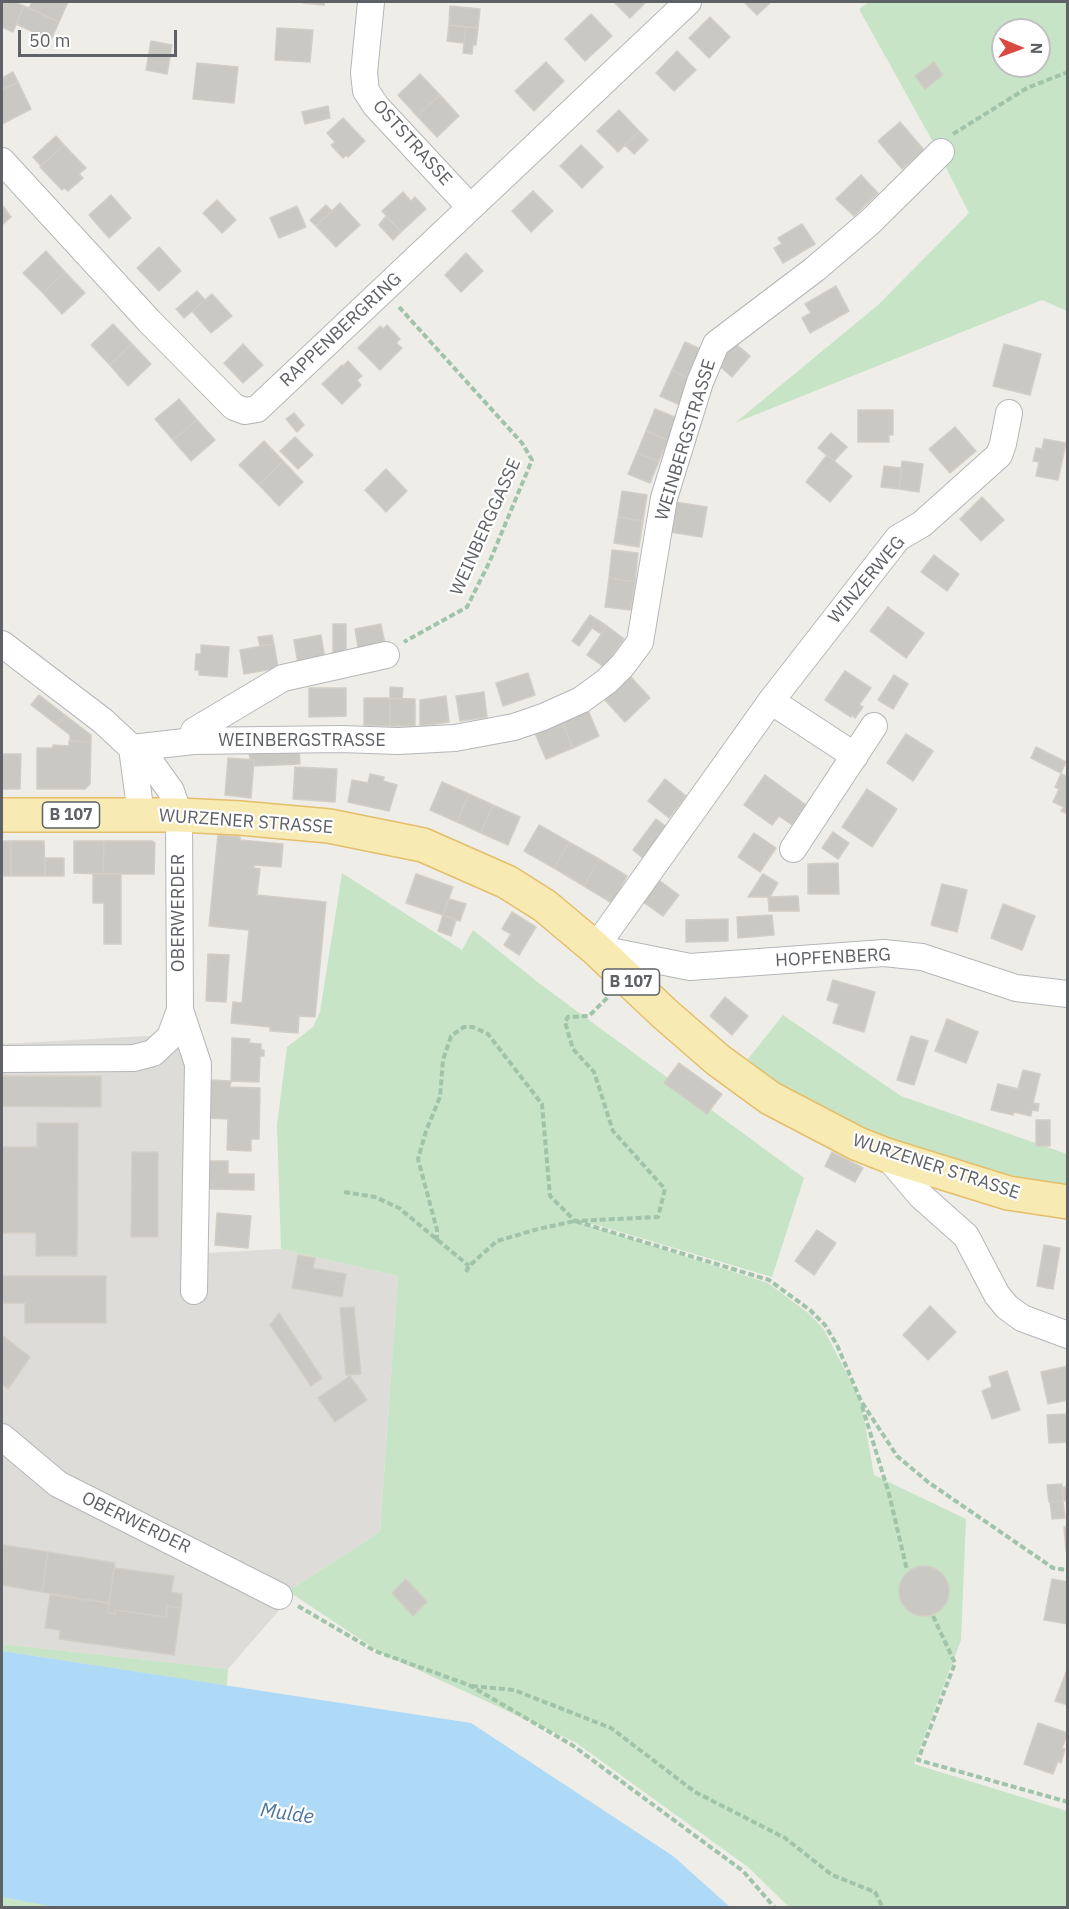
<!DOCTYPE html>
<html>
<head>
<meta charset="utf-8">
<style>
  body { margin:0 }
  #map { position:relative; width:1069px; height:1909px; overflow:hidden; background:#efede7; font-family:"IBM Plex Sans",sans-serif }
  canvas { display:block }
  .frame { position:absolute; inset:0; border:3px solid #5e6165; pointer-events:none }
  .north { position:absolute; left:991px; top:18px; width:60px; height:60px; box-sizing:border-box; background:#fff; border:2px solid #bfc0c1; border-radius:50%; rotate:91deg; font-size:16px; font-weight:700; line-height:24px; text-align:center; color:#5e6165 }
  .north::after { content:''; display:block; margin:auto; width:21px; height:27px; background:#d94a42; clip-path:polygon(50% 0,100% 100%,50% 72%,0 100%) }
  .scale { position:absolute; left:18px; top:30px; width:159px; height:27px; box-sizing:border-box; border:3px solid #5e6165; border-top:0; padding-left:8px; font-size:18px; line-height:21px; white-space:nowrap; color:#5e6165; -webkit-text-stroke:4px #fff; paint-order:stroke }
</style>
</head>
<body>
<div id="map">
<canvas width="1069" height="1909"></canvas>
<div class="frame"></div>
<div class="north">N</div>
<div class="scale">50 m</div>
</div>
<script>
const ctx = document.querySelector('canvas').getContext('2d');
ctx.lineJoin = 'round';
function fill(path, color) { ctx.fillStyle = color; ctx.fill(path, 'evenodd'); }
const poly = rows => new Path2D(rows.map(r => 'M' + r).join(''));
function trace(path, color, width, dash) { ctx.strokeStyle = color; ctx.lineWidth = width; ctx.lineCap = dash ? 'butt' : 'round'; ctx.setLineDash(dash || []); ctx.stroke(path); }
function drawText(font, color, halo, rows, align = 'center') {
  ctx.font = font + ' "IBM Plex Sans",sans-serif'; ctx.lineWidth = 4.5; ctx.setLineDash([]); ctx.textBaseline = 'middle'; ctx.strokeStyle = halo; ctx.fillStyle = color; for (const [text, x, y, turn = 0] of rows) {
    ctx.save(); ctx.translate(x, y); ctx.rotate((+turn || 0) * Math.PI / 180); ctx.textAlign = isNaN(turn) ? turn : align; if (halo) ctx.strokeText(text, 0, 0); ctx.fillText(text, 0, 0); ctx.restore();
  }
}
fill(poly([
  [145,1036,205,1040,205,1253,281,1249,398,1276,380,1532,288,1591,281,1608,228,1669,2,1644,2,1044]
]), '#dedcd9');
fill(poly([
  [869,2,1067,2,1067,311,1042,300,735,423,878,305,969,213,933,142,859,9],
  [1003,30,1039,30,1039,66,1003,66],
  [342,873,462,950,473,930,540,984,804,1178,772,1277,597,1225,581,1223,768,1283,808,1313,823,1328,861,1401,874,1475,966,1519,961,1640,914,1764,1067,1811,1067,1907,789,1907,748,1867,575,1742,381,1653,288,1591,380,1532,398,1276,281,1249,277,1125,287,1047,313,1027,320,1012],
  [783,1015,901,1096,1067,1154,1067,1190,1055,1190,894,1144,778,1085,748,1059],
  [2,1644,228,1669,227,1686,2,1651],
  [2,1897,61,1907,2,1907]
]), '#c7e4c6');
fill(poly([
  [2,1651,471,1723,673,1856,730,1907,61,1908,2,1897]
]), '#aed9f7');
const building = poly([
  [2,2,14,2,24,6,13,32,2,27,2,2],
  [32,2,68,2,59,22,29,8,32,2],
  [303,2,325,2,324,5,303,3,303,2],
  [614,2,646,2,630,18,614,2],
  [744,2,771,2,757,15,744,2],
  [24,6,59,22,51,40,16,24,24,6],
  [450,6,480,9,478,28,449,25,450,6],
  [591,14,612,36,585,61,565,39,591,14],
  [710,17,730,37,709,58,689,38,710,17],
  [449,25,466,27,464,43,447,41,449,25],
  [466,27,478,28,476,45,473,45,472,54,463,53,466,27],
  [277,28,313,30,310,62,275,60,277,28],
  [151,41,172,45,167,74,146,70,151,41],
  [677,51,696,70,674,91,656,73,677,51],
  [546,62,564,81,534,111,515,91,546,62],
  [934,62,943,75,925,89,915,76,934,62],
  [197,63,238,67,234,103,193,99,197,63],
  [13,72,18,82,2,90,2,78,13,72],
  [420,74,440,95,417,116,398,95,420,74],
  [18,82,31,109,2,124,2,90,18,82],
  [440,95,459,116,437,137,417,116,440,95],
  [328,106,330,118,305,124,302,112,328,106],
  [619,110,639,131,618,152,597,131,619,110],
  [343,118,365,141,348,157,346,155,343,158,331,145,335,142,327,133,343,118],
  [900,122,924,150,902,169,878,141,900,122],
  [639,131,648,140,634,154,625,145,639,131],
  [56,136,64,145,41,166,33,157,56,136],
  [64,145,86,168,79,174,83,178,68,191,64,188,62,190,40,167,64,145],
  [581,145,603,167,582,188,560,166,581,145],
  [861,175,878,193,854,216,836,199,861,175],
  [533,191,553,211,531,232,512,211,533,191],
  [403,192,411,201,415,197,426,209,401,232,382,211,403,192],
  [111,195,131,218,109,238,89,215,111,195],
  [217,200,236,220,222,233,203,213,217,200],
  [340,203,360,225,336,247,316,226,340,203],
  [2,205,11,217,2,225,2,205],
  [326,205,332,211,316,226,310,220,326,205],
  [297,206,306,227,279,238,270,218,297,206],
  [386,216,401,232,393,240,379,225,386,216],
  [802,224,815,244,783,263,774,248,782,244,778,238,802,224],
  [159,247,181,271,159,291,137,268,159,247],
  [46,251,65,272,43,293,23,273,46,251],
  [466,253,483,271,461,292,445,275,466,253],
  [65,272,85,293,62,314,43,293,65,272],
  [836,286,849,311,810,333,802,318,811,313,805,304,836,286],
  [197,291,205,300,184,318,176,309,197,291],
  [212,294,232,316,211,333,192,311,212,294],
  [113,324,132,344,110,365,91,345,113,324],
  [387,325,400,339,396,343,402,348,380,370,358,348,380,326,383,329,387,325],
  [731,340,750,356,732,377,713,360,731,340],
  [685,342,707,352,694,381,672,370,685,342],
  [132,344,151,364,128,386,110,365,132,344],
  [243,344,263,365,243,383,224,363,243,344],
  [1004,344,1041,354,1030,395,993,386,1004,344],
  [348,361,362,376,357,380,361,385,342,404,322,384,342,365,343,366,348,361],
  [672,370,694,381,682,406,660,396,672,370],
  [179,399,197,420,173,440,155,419,179,399],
  [655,409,677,418,668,440,646,431,655,409],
  [858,410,893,410,893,435,889,435,889,442,858,442,858,410],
  [294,413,304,425,297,432,286,419,294,413],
  [197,420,215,440,191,461,173,440,197,420],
  [955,427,976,451,950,473,929,449,955,427],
  [646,431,668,440,659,461,637,453,646,431],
  [831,433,847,447,834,461,818,448,831,433],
  [295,437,313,455,298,469,280,451,295,437],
  [1044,439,1066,443,1058,480,1036,476,1039,462,1033,461,1036,448,1042,449,1044,439],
  [264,441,283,461,259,485,239,465,264,441],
  [637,453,659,461,650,483,628,474,637,453],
  [827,455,852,476,830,502,806,482,827,455],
  [283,461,303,482,279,506,259,485,283,461],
  [902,461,923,464,919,492,899,489,902,461],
  [884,466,902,468,899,489,881,487,884,466],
  [386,469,407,491,386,512,365,490,386,469],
  [622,491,647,495,643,521,618,517,622,491],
  [982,497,1004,520,981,541,960,519,982,497],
  [675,502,707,507,702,537,670,532,675,502],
  [618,517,643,521,639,547,614,543,618,517],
  [612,550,638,553,635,582,609,578,612,550],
  [934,555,959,574,947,591,921,572,934,555],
  [609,578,635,582,631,610,605,607,609,578],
  [888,607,924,633,906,658,870,631,888,607],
  [590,615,607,626,601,634,592,628,579,646,572,641,590,615],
  [333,624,346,624,346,656,333,656,333,624],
  [381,624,386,649,359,653,355,629,381,624],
  [607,626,624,639,604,667,587,655,607,626],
  [272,635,274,644,260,646,258,637,272,635],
  [321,635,325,659,298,664,294,640,321,635],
  [274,644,278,668,244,674,240,650,274,644],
  [201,645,229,647,227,677,199,675,199,670,195,670,196,654,201,654,201,645],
  [845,671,871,688,859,705,863,707,855,718,852,715,851,717,825,700,845,671],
  [528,673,535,695,503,706,496,683,528,673],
  [894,675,908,684,893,709,878,700,894,675],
  [630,676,650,698,625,722,605,700,630,676],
  [390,687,403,688,402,699,390,698,390,687],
  [309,688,346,688,346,716,309,717,309,688],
  [484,692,487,717,460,721,456,696,484,692],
  [39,695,65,715,57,725,31,705,39,695],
  [446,696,449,722,420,726,420,700,446,696],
  [364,698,390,698,390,726,364,725,364,698],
  [390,698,415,699,415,726,390,726,390,698],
  [587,708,599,736,573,748,561,719,587,708],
  [65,715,91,735,91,742,70,741,70,735,57,725,65,715],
  [561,719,573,748,546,759,534,731,561,719],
  [906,734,933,751,913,781,887,763,906,734],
  [69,741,91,742,90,784,85,789,37,789,37,748,53,748,53,745,69,746,69,741],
  [1036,747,1066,762,1061,773,1031,758,1036,747],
  [2,748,2,754,21,754,20,789,2,789,2,748],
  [299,748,300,764,254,766,254,760,250,760,249,750,299,748],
  [228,758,254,760,251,798,225,795,228,758],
  [295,767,337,769,335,802,293,799,295,767],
  [370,774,384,777,383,781,397,785,389,811,348,802,352,780,368,783,370,774],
  [1061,774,1068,777,1068,814,1061,811,1064,807,1053,802,1059,789,1055,787,1061,774],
  [765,775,806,805,792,825,779,816,772,825,744,805,765,775],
  [665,779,686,796,669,818,648,801,665,779],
  [442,782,469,794,457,822,430,810,442,782],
  [867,789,897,809,872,847,842,827,867,789],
  [469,794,493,805,481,833,457,822,469,794],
  [493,805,520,817,508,845,481,833,493,805],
  [656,819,667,827,644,859,633,850,656,819],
  [539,825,569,842,554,868,524,851,539,825],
  [833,832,849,843,838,859,822,848,833,832],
  [754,833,776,848,760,872,738,857,754,833],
  [218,835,240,837,240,840,283,844,281,867,254,865,254,868,260,869,257,895,326,902,315,1017,299,1016,298,1033,270,1031,270,1027,231,1023,233,1002,242,1003,249,930,209,926,218,835],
  [2,841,11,841,11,876,2,876,2,841],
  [11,841,44,841,45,876,11,876,11,841],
  [74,841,104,841,103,874,74,873,74,841],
  [104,841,152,841,155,843,154,874,103,874,104,841],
  [569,842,599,859,584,886,554,868,569,842],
  [45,858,64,858,64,876,45,876,45,858],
  [599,859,627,876,612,903,584,886,599,859],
  [838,863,839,894,808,894,808,864,838,863],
  [93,874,121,874,121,944,104,944,104,903,93,903,93,874],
  [416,874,453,887,443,915,406,903,416,874],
  [763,874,778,883,770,897,798,896,799,911,769,911,768,897,748,897,763,874],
  [656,878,679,895,663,916,640,900,656,878],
  [942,884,967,890,957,932,931,925,942,884],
  [449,899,466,904,460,921,443,915,449,899],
  [1003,904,1035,916,1022,950,991,938,1003,904],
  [512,912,536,927,519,955,504,945,511,934,502,929,512,912],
  [443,915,456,920,451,936,438,931,443,915],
  [772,915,774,935,738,938,737,917,772,915],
  [728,919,728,941,686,942,686,920,728,919],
  [208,954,229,955,226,1002,206,1001,208,954],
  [833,980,875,992,864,1032,833,1023,839,1004,827,1000,833,980],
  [725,997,748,1016,732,1035,710,1016,725,997],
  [947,1019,978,1032,966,1063,935,1051,947,1019],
  [911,1036,928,1041,914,1085,897,1080,911,1036],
  [232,1038,250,1039,249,1043,261,1044,261,1050,264,1050,264,1056,260,1056,259,1082,231,1081,232,1038],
  [679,1063,722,1094,707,1114,664,1083,679,1063],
  [1023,1070,1040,1074,1033,1103,1039,1104,1038,1111,1032,1110,1031,1116,1014,1112,1013,1115,991,1110,998,1084,1018,1089,1023,1070],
  [2,1076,101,1076,101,1107,2,1106,2,1076],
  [210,1080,231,1081,230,1087,260,1088,259,1139,251,1139,251,1151,227,1150,228,1119,209,1118,210,1080],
  [1036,1120,1050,1120,1050,1146,1036,1146,1036,1120],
  [37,1123,78,1123,77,1256,36,1256,36,1233,2,1233,2,1147,37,1147,37,1123],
  [132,1152,158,1152,158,1237,131,1237,132,1152],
  [832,1152,863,1168,855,1182,825,1166,832,1152],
  [210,1161,228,1161,228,1174,254,1174,254,1190,209,1189,210,1161],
  [217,1213,251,1216,248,1248,215,1245,217,1213],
  [817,1230,836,1243,814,1275,795,1261,817,1230],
  [1044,1245,1060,1248,1053,1289,1037,1286,1044,1245],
  [298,1255,315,1258,313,1268,346,1274,342,1297,292,1288,298,1255],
  [2,1276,106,1276,106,1323,25,1323,25,1303,2,1303,2,1276],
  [930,1306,956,1332,928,1360,903,1335,930,1306],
  [354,1307,361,1374,346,1375,340,1308,354,1307],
  [279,1313,322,1378,311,1386,270,1325,279,1313],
  [2,1335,30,1357,8,1389,2,1384,2,1335],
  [1068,1366,1068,1400,1048,1404,1041,1372,1068,1366],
  [1007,1371,1020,1410,992,1419,982,1391,992,1387,989,1377,1007,1371],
  [350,1376,367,1400,335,1422,318,1398,350,1376],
  [1068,1414,1068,1442,1049,1443,1047,1415,1068,1414],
  [1062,1484,1063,1501,1049,1502,1047,1485,1062,1484],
  [1062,1487,1068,1487,1068,1501,1063,1501,1062,1487],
  [1063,1501,1065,1518,1052,1519,1050,1502,1063,1501],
  [1068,1526,1068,1551,1066,1551,1064,1527,1068,1526],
  [3,1545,48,1552,42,1592,2,1585,3,1545],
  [48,1552,115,1563,109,1603,42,1592,48,1552],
  '899 1591a25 25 0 1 1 50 0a25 25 0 1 1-50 0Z',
  [114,1568,174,1576,171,1592,182,1594,181,1608,167,1606,166,1617,115,1610,115,1614,108,1613,114,1568],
  [406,1579,427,1602,413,1616,392,1593,406,1579],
  [1052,1579,1068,1582,1068,1624,1044,1620,1052,1579],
  [50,1595,109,1603,108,1613,115,1614,115,1610,166,1617,167,1606,181,1608,174,1655,59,1639,60,1630,45,1628,50,1595],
  [1068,1667,1068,1705,1055,1701,1068,1667],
  [1038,1723,1068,1733,1062,1748,1065,1749,1061,1763,1058,1761,1053,1774,1024,1764,1038,1723]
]);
fill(building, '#cac8c3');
trace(building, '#d3cec5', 1.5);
const street = poly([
  [371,2,364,73,366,91,376,106,470,207],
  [2,161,150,322,234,407,245,411,257,409,688,2],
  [1009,413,1003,444,999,455,922,524,898,538,771,701,595,948,690,967,884,953,922,957,1016,988,1068,994],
  [2,644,103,721,132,748,151,763,171,791,179,815,180,1010,170,1037,153,1053,134,1058,2,1059],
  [771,701,855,756],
  [193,741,194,731,283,678,386,655],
  [132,748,193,741,341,739,398,741,455,738,514,727,543,717,581,700,607,681,623,665,640,642,664,498,700,382,716,344,815,269,870,222,941,152],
  [132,748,141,815],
  [793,849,874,726],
  [180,1010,198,1064,194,1291],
  [886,1155,921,1196,966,1236,997,1295,1007,1307,1022,1318,1068,1335],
  [2,1437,58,1484,279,1596]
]);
const primary = poly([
  [2,815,179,815,240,818,329,826,423,845,507,882,545,906,595,948,665,1014,718,1060,770,1098,858,1144,886,1155,1008,1193,1068,1202]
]);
trace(street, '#b4b6ba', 28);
trace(primary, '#e4be6a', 36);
trace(poly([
  [953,134,1027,88,1068,72],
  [399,307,522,443,532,460,489,563,467,607,404,642],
  [344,1192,375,1197,399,1208,469,1266],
  [437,1241,437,1230,418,1159,426,1131,440,1097,443,1060,451,1036,464,1027,473,1027,488,1034,542,1104,550,1196,575,1221,658,1217,665,1189,613,1131,594,1072,573,1049,565,1022,568,1017,589,1016,608,997],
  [466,1272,469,1266,497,1241,538,1229,575,1221,769,1280,810,1310,825,1325,837,1345,861,1401,897,1456,928,1482,1053,1568,1068,1570],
  [862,1406,889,1494,907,1570],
  [298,1606,375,1651,469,1685,572,1745,743,1871,775,1908],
  [933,1616,955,1663,918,1760,1068,1802],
  [472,1686,514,1690,611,1728,695,1792,785,1838,832,1875,875,1892,883,1908]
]), '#9fc4a9', 4, [6, 3]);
trace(street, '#fff', 26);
trace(primary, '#f7eab3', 33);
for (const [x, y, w] of [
  [71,815,57],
  [631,982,57]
]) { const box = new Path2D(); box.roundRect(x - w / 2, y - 13, w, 26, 4.5); ctx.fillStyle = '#fff'; ctx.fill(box); trace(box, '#5e6165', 1.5); }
drawText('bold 16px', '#5e6165', null, [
  ["B 107",71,815],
  ["B 107",631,982]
]);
drawText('18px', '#5e6165', '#fff', [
  ["OSTSTRASSE",412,143,48],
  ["RAPPENBERGRING",341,330,-43],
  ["WEINBERGSTRASSE",686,440,-73],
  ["WEINBERGGASSE",486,527,-66],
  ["WINZERWEG",867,580,-50],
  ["WEINBERGSTRASSE",302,741],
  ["WURZENER STRASSE",246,822,4],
  ["OBERWERDER",179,913,-90],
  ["HOPFENBERG",833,958,-3],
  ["WURZENER STRASSE",936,1167,18],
  ["OBERWERDER",136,1523,26]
]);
drawText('italic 20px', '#4975a0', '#fff', [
  ["Mulde",287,1814,8]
]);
</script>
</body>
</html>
